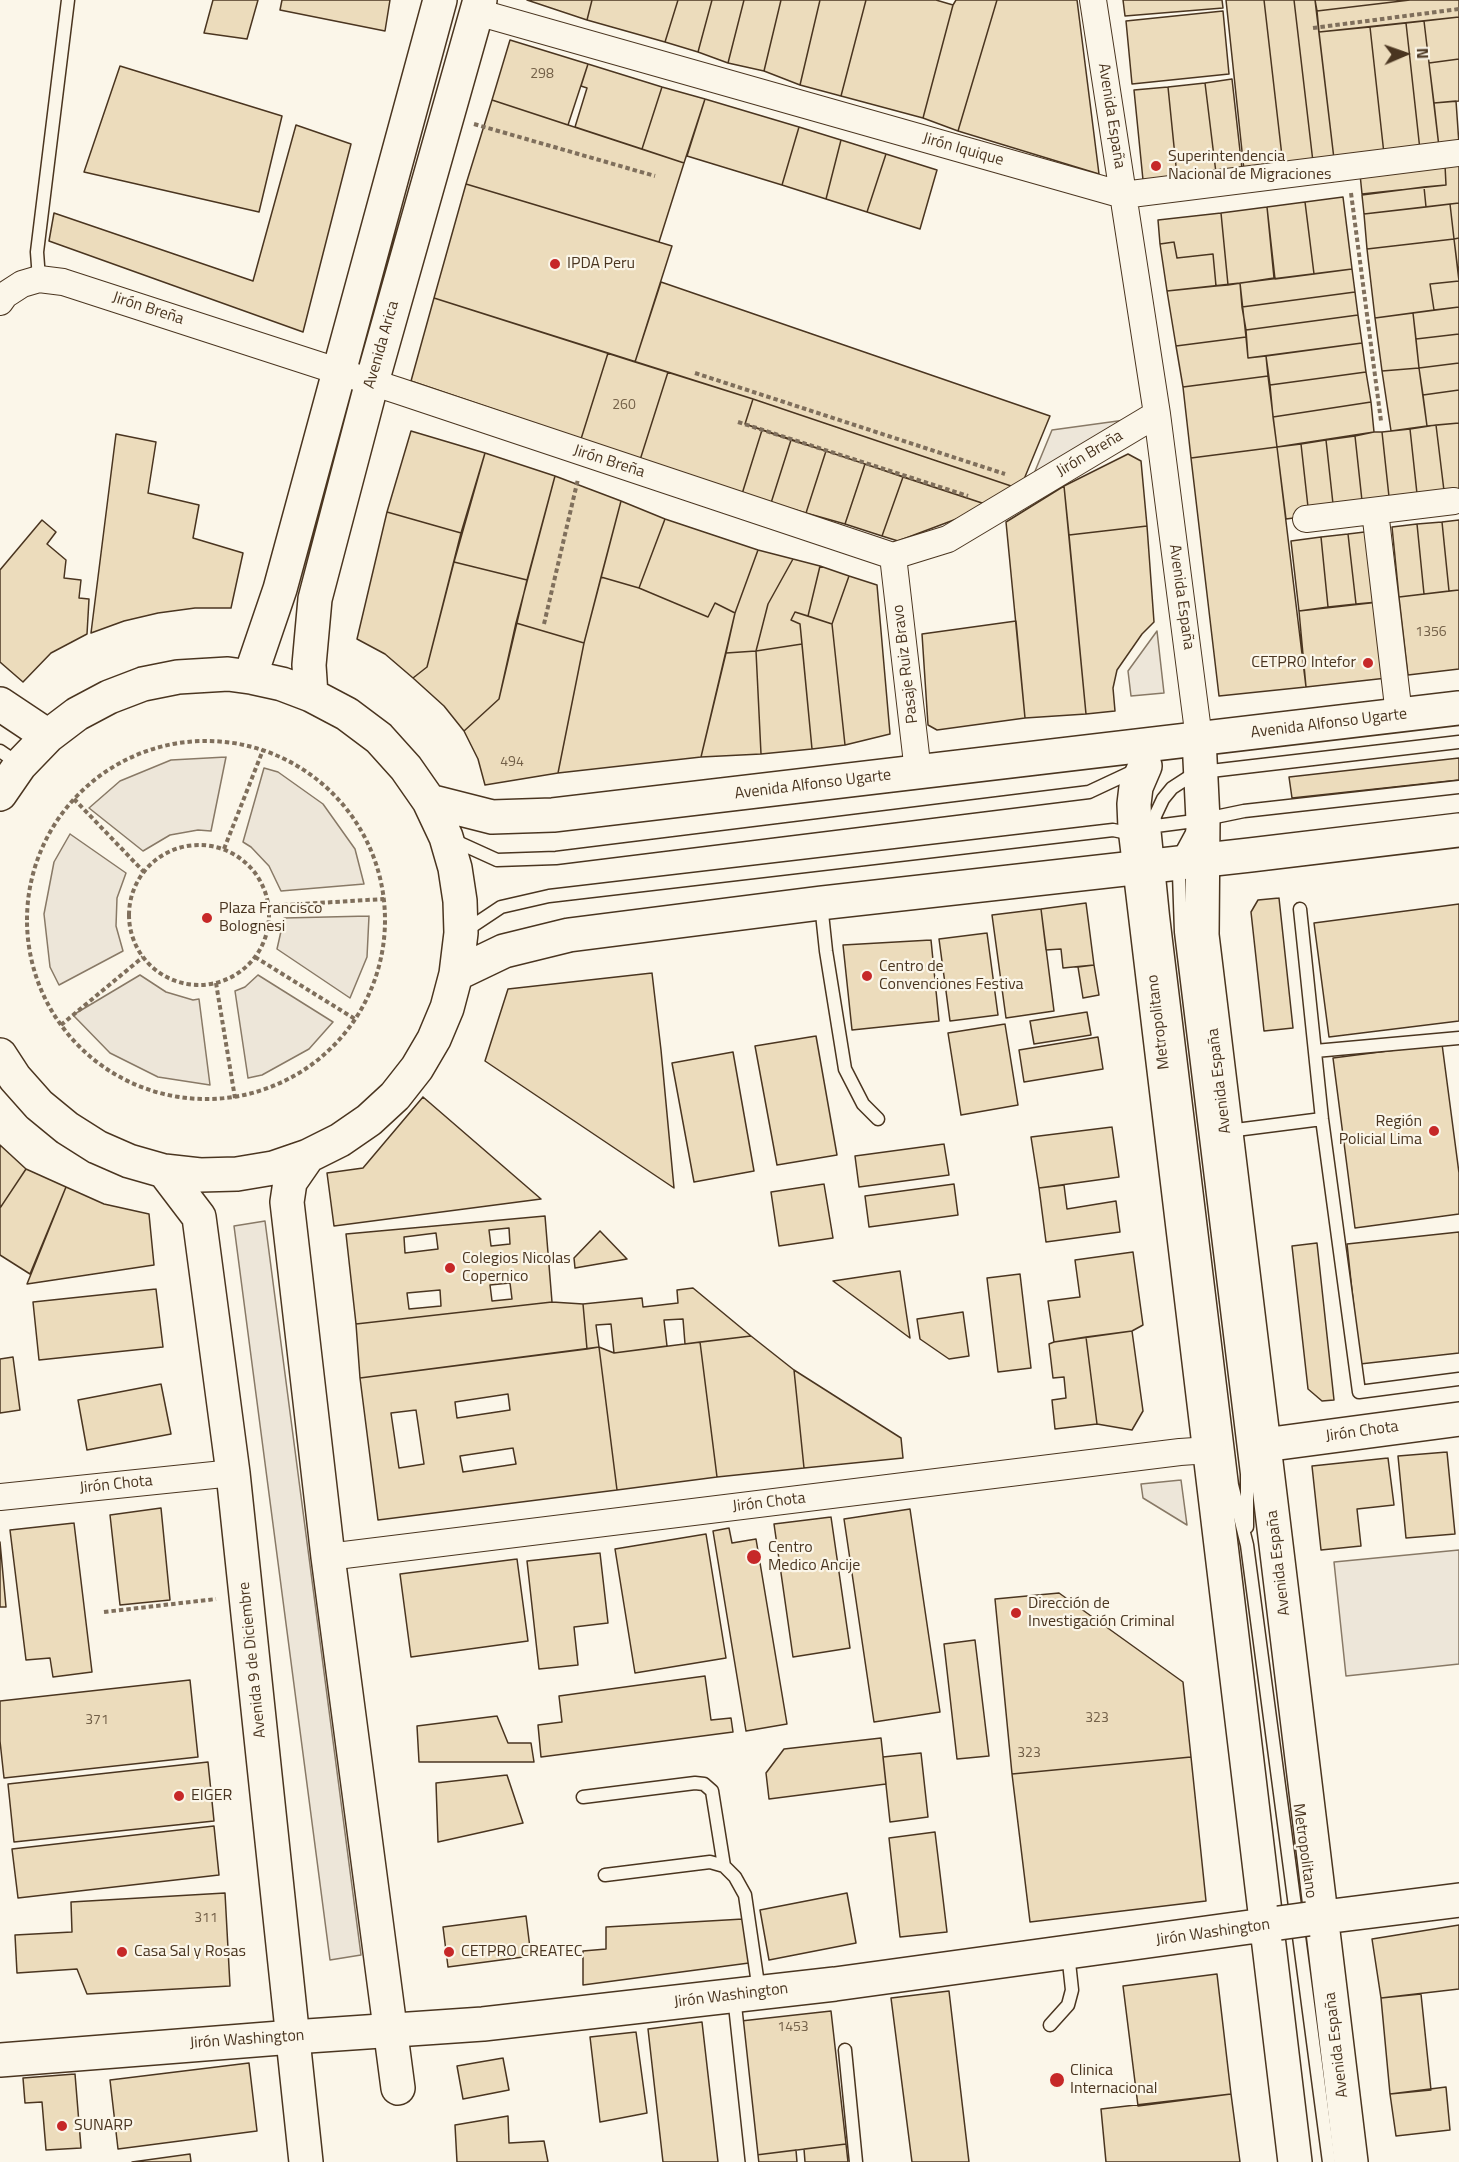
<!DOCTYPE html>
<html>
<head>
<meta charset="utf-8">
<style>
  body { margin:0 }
  #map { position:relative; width:1459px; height:2162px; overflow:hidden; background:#fbf6e9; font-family:"Titillium Web",sans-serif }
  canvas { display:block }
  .north { position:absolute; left:1375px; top:24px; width:60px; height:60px; -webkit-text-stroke:4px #fbf6e9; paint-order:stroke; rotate:88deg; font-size:16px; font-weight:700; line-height:24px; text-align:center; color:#4a3520 }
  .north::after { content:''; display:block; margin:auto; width:21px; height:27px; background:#4a3520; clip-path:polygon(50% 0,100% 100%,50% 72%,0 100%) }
</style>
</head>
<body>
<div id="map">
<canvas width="1459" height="2162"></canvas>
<div class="north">N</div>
</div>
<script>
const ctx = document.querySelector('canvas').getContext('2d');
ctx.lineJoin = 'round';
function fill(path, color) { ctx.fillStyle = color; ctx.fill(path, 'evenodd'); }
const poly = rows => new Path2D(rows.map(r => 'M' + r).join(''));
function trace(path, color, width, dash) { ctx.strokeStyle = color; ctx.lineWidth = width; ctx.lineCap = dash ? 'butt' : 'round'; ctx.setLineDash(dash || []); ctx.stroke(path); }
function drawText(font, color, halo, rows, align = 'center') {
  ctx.font = font + ' "Titillium Web",sans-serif'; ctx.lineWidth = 4.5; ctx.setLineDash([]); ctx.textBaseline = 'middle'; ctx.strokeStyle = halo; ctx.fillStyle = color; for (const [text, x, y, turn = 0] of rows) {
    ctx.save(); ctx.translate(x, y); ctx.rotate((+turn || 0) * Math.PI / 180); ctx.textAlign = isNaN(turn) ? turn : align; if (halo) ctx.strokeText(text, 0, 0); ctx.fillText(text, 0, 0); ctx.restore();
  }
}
const green = poly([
  [1125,420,1031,481,1052,430,1125,420],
  [1157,631,1164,693,1131,696,1128,671,1157,631],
  [226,757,211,831,198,830,170,835,143,851,89,808,120,781,171,760,226,757],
  [264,768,278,772,323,804,355,849,364,884,281,891,269,866,251,847,243,842,264,768],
  [70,834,126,873,117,898,116,926,123,951,59,985,50,967,44,914,54,862,70,834],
  [369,916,367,957,350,998,277,949,284,918,369,916],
  [140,975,166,992,193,1000,199,999,210,1085,158,1077,110,1053,73,1015,140,975],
  [258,975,333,1022,309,1049,262,1075,248,1078,235,991,245,987,258,975],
  [265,1221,361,1955,330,1960,234,1226,265,1221],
  [1181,1480,1187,1525,1143,1498,1141,1484,1181,1480],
  [1459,1550,1459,1664,1346,1676,1334,1562,1459,1550]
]);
fill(green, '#ede6d9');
trace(green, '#887966', 1.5);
const building = poly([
  [213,0,258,0,247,39,204,33,213,0],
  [282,0,390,0,385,31,280,10,282,0],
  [527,0,592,0,587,20,527,0],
  [592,0,678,0,665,42,587,20,592,0],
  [678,0,712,0,698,52,665,42,678,0],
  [712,0,744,0,728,63,698,52,712,0],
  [744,0,781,0,764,71,728,63,744,0],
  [781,0,820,0,800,85,764,71,781,0],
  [820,0,866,0,841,96,800,85,820,0],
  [866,0,936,0,953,5,923,118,841,96,866,0],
  [956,0,997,0,958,131,923,118,953,5,956,0],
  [997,0,1077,0,1099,174,958,131,997,0],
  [1123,0,1222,0,1223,8,1125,16,1123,0],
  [1226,0,1264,0,1283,165,1244,170,1226,0],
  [1264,0,1294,0,1313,162,1283,165,1264,0],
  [1294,0,1315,0,1334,159,1313,162,1294,0],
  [1315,0,1410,0,1317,11,1315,0],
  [1410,0,1459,0,1459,17,1319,32,1317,11,1410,0],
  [1223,11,1229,74,1132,84,1126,21,1223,11],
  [1459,17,1459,59,1429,63,1424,21,1459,17],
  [1424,21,1439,147,1420,150,1406,23,1424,21],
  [1406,23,1420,150,1384,154,1370,27,1406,23],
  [1370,27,1384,154,1334,159,1319,32,1370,27],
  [510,40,588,64,568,125,492,100,510,40],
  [1459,59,1459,101,1434,103,1429,63,1459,59],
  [588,64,662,87,642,149,575,127,587,88,581,86,588,64],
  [120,66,282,116,259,212,84,172,120,66],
  [1232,79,1242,169,1216,173,1205,83,1232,79],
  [1205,83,1216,173,1177,176,1168,87,1205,83],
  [662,87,705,99,684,163,642,149,662,87],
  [1168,87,1177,176,1143,180,1134,90,1168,87],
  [705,99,799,127,782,185,687,156,705,99],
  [492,100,684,163,659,242,466,184,492,100],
  [1456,101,1459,144,1439,147,1434,103,1456,101],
  [296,125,351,144,303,332,49,241,54,213,253,281,296,125],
  [799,127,841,140,826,199,782,185,799,127],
  [841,140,886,154,867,212,826,199,841,140],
  [886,154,937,170,920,229,867,212,886,154],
  [1459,164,1459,203,1426,207,1424,187,1446,185,1445,165,1459,164],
  [1445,165,1446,185,1362,194,1360,174,1445,165],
  [466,184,672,246,635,362,434,298,466,184],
  [1424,187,1426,207,1364,214,1362,195,1424,187],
  [1343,197,1352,269,1314,274,1305,202,1343,197],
  [1305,202,1314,274,1275,279,1267,207,1305,202],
  [1459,203,1459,238,1454,239,1450,204,1459,203],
  [1450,204,1454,239,1367,249,1364,214,1450,204],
  [1267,207,1274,278,1228,285,1221,213,1267,207],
  [1221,213,1228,285,1216,286,1213,254,1177,258,1174,242,1160,244,1158,220,1221,213],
  [1459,238,1459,279,1454,239,1459,238],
  [1454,239,1459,281,1430,284,1434,310,1375,318,1367,249,1454,239],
  [1174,242,1177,258,1213,254,1216,286,1167,291,1160,244,1174,242],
  [1352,269,1355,292,1242,307,1240,283,1352,269],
  [1459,281,1459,307,1434,310,1430,284,1459,281],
  [661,282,1050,416,1020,489,753,399,635,362,661,282],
  [1240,283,1246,337,1176,346,1167,291,1240,283],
  [1355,292,1358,315,1246,330,1242,307,1355,292],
  [434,298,608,353,581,439,411,381,434,298],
  [1459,307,1459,334,1416,339,1413,313,1459,307],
  [1413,313,1419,368,1382,371,1375,318,1413,313],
  [1358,315,1362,343,1248,358,1246,330,1358,315],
  [1459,334,1459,363,1419,368,1416,339,1459,334],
  [1246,337,1248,358,1266,356,1268,376,1183,387,1176,346,1246,337],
  [1362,343,1366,372,1270,385,1266,356,1362,343],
  [608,353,668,372,640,460,581,439,608,353],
  [1459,363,1459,390,1423,395,1419,368,1459,363],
  [1419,368,1427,426,1391,431,1382,371,1419,368],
  [668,372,753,399,745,424,762,430,742,494,640,460,668,372],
  [1366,372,1371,402,1273,417,1270,385,1366,372],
  [1268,376,1277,447,1191,458,1183,387,1268,376],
  [1459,390,1459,423,1427,426,1423,395,1459,390],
  [753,399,1020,489,991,506,745,424,753,399],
  [1371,402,1374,432,1277,447,1273,417,1371,402],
  [1459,423,1459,498,1445,499,1436,425,1459,423],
  [1436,425,1445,499,1418,503,1410,429,1436,425],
  [1410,429,1418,503,1390,506,1382,432,1410,429],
  [762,430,791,440,771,503,742,494,762,430],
  [411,431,485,453,461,533,387,512,411,431],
  [1374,432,1382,432,1390,506,1363,510,1355,436,1374,432],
  [116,434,156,442,148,493,199,505,193,538,243,553,231,608,195,608,158,613,124,621,91,633,116,434],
  [1355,436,1363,510,1334,513,1326,440,1355,436],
  [791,440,826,451,806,513,771,503,791,440],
  [1326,440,1334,513,1309,516,1301,444,1326,440],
  [1301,444,1309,516,1286,519,1277,447,1301,444],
  [1277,447,1306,687,1219,696,1191,458,1277,447],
  [826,451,865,464,845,524,806,513,826,451],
  [485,453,555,476,527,580,454,562,485,453],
  [1128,454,1141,461,1147,526,1069,535,1064,486,1128,454],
  [865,464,903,477,882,536,845,524,865,464],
  [555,476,621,501,584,643,516,623,555,476],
  [903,477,991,506,898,541,882,536,903,477],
  [1064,486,1086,714,1025,718,1006,522,1064,486],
  [621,501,665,519,639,588,601,577,621,501],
  [387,512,461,533,427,667,413,678,385,654,357,639,387,512],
  [665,519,758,550,735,613,715,603,708,617,639,588,665,519],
  [42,520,56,532,47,544,66,560,64,578,81,580,79,598,89,599,87,634,51,653,23,682,0,662,0,570,42,520],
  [1459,520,1459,590,1449,591,1442,522,1459,520],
  [1442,522,1449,591,1424,594,1417,524,1442,522],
  [1417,524,1424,594,1399,597,1392,527,1417,524],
  [1147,526,1154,622,1142,634,1117,670,1113,688,1115,711,1086,714,1069,535,1147,526],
  [1381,530,1388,601,1356,604,1348,534,1381,530],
  [1348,534,1356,604,1328,607,1321,537,1348,534],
  [1321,537,1328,607,1299,611,1291,541,1321,537],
  [758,550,793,559,768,604,756,651,726,653,735,613,758,550],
  [793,559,820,566,808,616,795,612,791,620,800,624,802,644,756,651,768,604,793,559],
  [454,562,527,580,499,699,464,731,444,706,413,678,427,667,454,562],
  [820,566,849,576,832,624,808,616,820,566],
  [849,576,877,585,890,734,845,745,832,624,849,576],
  [601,577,639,588,708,617,715,603,735,613,701,757,558,773,584,643,601,577],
  [1459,590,1459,669,1408,675,1399,597,1459,590],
  [1388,601,1396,677,1306,687,1299,611,1388,601],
  [795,612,832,624,845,745,812,749,800,624,791,620,795,612],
  [1016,621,1025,718,937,730,928,725,922,634,1016,621],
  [516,623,584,643,558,773,485,785,478,759,464,731,499,699,516,623],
  [802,644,812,749,761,754,756,651,802,644],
  [756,651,761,754,701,757,726,653,756,651],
  [1459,758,1459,780,1292,798,1289,777,1459,758],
  [1279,898,1293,1028,1264,1031,1251,912,1258,900,1279,898],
  [1086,903,1094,965,1063,968,1061,949,1046,950,1041,909,1086,903],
  [1459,904,1459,1021,1329,1037,1314,923,1459,904],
  [1041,909,1054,1011,1006,1018,992,915,1041,909],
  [987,933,998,1015,950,1021,939,939,987,933],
  [931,940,939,1021,852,1030,843,945,931,940],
  [1094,965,1099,995,1083,998,1078,967,1094,965],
  [652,973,661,1050,674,1188,485,1061,508,989,652,973],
  [1087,1012,1091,1035,1034,1044,1030,1021,1087,1012],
  [1005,1024,1018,1105,961,1115,948,1033,1005,1024],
  [816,1036,837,1155,777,1165,755,1046,816,1036],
  [1098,1037,1103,1069,1024,1082,1019,1050,1098,1037],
  [1442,1044,1459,1173,1459,1214,1355,1228,1333,1058,1442,1044],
  [733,1052,754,1171,694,1182,672,1063,733,1052],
  [423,1097,541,1199,334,1226,327,1173,363,1168,423,1097],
  [1112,1127,1119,1177,1039,1188,1031,1137,1112,1127],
  [944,1144,949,1175,859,1187,855,1156,944,1144],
  [0,1145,26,1169,0,1208,0,1145],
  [26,1169,66,1187,30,1274,0,1255,0,1208,26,1169],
  [824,1184,833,1238,779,1246,771,1192,824,1184],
  [954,1184,958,1215,869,1227,865,1196,954,1184],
  [1064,1185,1067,1209,1116,1201,1120,1232,1046,1242,1039,1188,1064,1185],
  [66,1187,104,1204,149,1214,154,1265,27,1284,66,1187],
  [545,1216,552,1302,356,1324,346,1234,545,1216],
  [509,1228,510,1244,491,1246,489,1230,509,1228],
  [436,1233,438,1249,405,1253,404,1237,436,1233],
  [510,1283,512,1299,492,1301,490,1285,510,1283],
  [440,1290,441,1306,409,1309,407,1293,440,1290],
  [600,1231,627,1259,575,1268,574,1258,600,1231],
  [1459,1232,1459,1353,1360,1364,1347,1244,1459,1232],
  [1317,1243,1334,1400,1322,1401,1308,1389,1292,1246,1317,1243],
  [1133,1252,1143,1325,1132,1331,1054,1342,1048,1301,1080,1297,1075,1260,1133,1252],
  [900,1271,910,1338,833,1281,900,1271],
  [1020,1274,1031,1368,998,1372,987,1278,1020,1274],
  [693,1288,751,1336,685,1344,683,1319,664,1320,667,1346,614,1353,611,1324,596,1325,599,1347,587,1349,583,1304,642,1298,643,1307,678,1303,677,1290,693,1288],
  [156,1289,163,1347,39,1360,33,1302,156,1289],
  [552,1302,583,1304,587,1349,360,1378,356,1324,552,1302],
  [963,1312,969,1356,949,1359,920,1339,917,1319,963,1312],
  [1132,1331,1143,1411,1132,1430,1097,1424,1086,1337,1132,1331],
  [751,1336,794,1370,804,1468,717,1477,700,1342,751,1336],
  [1086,1337,1097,1424,1055,1429,1052,1400,1066,1398,1064,1377,1053,1378,1049,1344,1054,1342,1086,1337],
  [700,1342,717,1477,617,1490,599,1347,614,1353,700,1342],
  [599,1347,617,1490,378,1520,360,1378,599,1347],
  [508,1394,510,1410,457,1418,455,1402,508,1394],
  [416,1410,424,1464,399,1468,391,1413,416,1410],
  [513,1448,516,1464,463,1472,460,1456,513,1448],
  [13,1357,20,1410,0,1413,0,1359,13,1357],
  [794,1370,901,1438,903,1458,804,1468,794,1370],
  [161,1384,171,1434,87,1450,78,1400,161,1384],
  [1447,1452,1455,1534,1406,1538,1398,1456,1447,1452],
  [1388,1458,1394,1505,1357,1509,1361,1546,1321,1550,1312,1466,1388,1458],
  [161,1508,170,1600,120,1605,110,1515,161,1508],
  [910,1509,940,1712,874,1722,844,1519,910,1509],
  [831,1517,850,1648,793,1657,774,1524,831,1517],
  [74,1523,92,1672,53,1677,50,1658,26,1660,10,1530,74,1523],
  [729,1528,732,1543,756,1539,787,1724,746,1731,713,1531,729,1528],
  [706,1534,726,1658,635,1673,615,1549,706,1534],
  [0,1542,6,1607,0,1607,0,1542],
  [600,1553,608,1623,574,1627,578,1665,539,1669,527,1561,600,1553],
  [517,1559,528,1641,411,1657,400,1574,517,1559],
  [1059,1593,1183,1682,1191,1757,1012,1774,995,1599,1059,1593],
  [975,1640,989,1756,957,1759,944,1644,975,1640],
  [705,1676,711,1720,731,1718,733,1732,541,1757,538,1725,562,1722,559,1696,705,1676],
  [190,1680,198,1757,4,1778,0,1741,0,1701,190,1680],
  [497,1716,508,1743,531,1743,534,1762,419,1762,417,1726,497,1716],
  [881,1738,886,1784,769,1799,766,1773,784,1749,881,1738],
  [921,1753,928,1817,890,1822,883,1757,921,1753],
  [1191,1757,1206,1901,1030,1922,1012,1774,1191,1757],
  [208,1762,214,1821,14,1842,8,1784,208,1762],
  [507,1775,523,1823,438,1842,436,1783,507,1775],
  [214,1826,219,1875,18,1898,12,1849,214,1826],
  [935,1832,947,1932,900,1937,889,1838,935,1832],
  [225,1893,230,1986,87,1994,77,1969,17,1973,15,1935,72,1932,71,1902,225,1893],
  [847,1893,856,1943,769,1960,760,1910,847,1893],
  [526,1916,531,1956,448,1967,443,1927,526,1916],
  [743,1919,749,1963,583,1985,583,1951,606,1949,606,1927,743,1919],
  [1459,1925,1459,1989,1381,1998,1372,1939,1459,1925],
  [1217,1974,1231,2094,1138,2106,1123,1986,1217,1974],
  [949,1991,969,2162,912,2162,891,1998,949,1991],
  [1421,1994,1431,2090,1390,2094,1381,1998,1421,1994],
  [831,2011,846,2144,756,2155,741,2021,831,2011],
  [702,2022,718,2162,663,2162,648,2029,702,2022],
  [636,2032,647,2113,600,2122,590,2037,636,2032],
  [503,2058,509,2090,463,2099,457,2066,503,2058],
  [249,2063,257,2131,118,2149,110,2080,249,2063],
  [75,2074,81,2148,46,2150,42,2102,25,2103,23,2078,75,2074],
  [1446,2087,1450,2130,1396,2136,1390,2094,1446,2087],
  [1231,2094,1240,2162,1106,2162,1101,2109,1231,2094],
  [508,2116,509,2143,544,2141,548,2162,457,2162,455,2125,508,2116],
  [846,2144,848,2162,805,2162,804,2149,846,2144],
  [796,2150,797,2162,757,2162,756,2155,796,2150],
  [190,2154,191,2162,132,2162,190,2154]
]);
fill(building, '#ecdcbc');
trace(building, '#4a3520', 1.5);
const lane = poly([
  [39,279,37,252,68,0],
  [0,751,19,764],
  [1148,827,1202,820],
  [453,840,497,860,556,858,1089,792,1136,770],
  [821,904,826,951,845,1069,863,1104,878,1119],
  [1300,909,1322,1119,1359,1392,1459,1379],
  [465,931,501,907,549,896,1113,830,1133,834],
  [1315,1051,1459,1038],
  [1228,1131,1322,1119],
  [1247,1527,1247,1474,1181,932,1179,874,1182,851,1195,827,1203,820,1215,817,1244,811,1459,787],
  [583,1797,695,1783,704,1784,712,1791,724,1866],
  [605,1875,710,1862,724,1866,735,1877,745,1895,759,1991],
  [734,1996,752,2162],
  [1050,2025,1068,2005,1072,1990,1068,1953],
  [845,2050,856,2162],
  [1329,2162,1247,1545,1232,1485,1163,916,1154,826,1155,816,1163,799,1172,788,1192,775,1202,772,1459,742]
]);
const street = poly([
  [1093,0,1157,414,1199,739],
  [477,12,1123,195,1459,153],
  [0,302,5,295,22,284,39,279,63,282,399,391,893,556,948,539,1157,414],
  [1375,511,1399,715],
  [1306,519,1454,501],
  [893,556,918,772],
  [0,1497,233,1473],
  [328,1557,1180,1452,1210,1450]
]);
const secondary = poly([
  [1199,739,1203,820,1202,935,1351,2162],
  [1145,766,1136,787,1134,804,1135,828,1295,2162],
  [1264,1445,1459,1419],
  [1308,1919,1459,1900],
  [0,2060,293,2037,483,2024,835,1984,1279,1923]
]);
const primary = poly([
  [250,677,280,589,440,0],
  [311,695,309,665,315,599,372,382,480,0],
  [0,704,48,736],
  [0,794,20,765,48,736,77,714,109,697,143,684,178,677,228,674,250,677,282,684,311,695,347,714,379,738,406,768,429,801,446,837,455,868,460,901,461,933,456,974,447,1008,434,1039,417,1068,395,1096,369,1120,340,1140,308,1156,273,1168,237,1174,200,1175,164,1171,129,1161,97,1147,67,1128,39,1105,15,1078,0,1055],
  [429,801,492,817,553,815,1459,708],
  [456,974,504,951,569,935,821,903,1250,855,1459,830],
  [308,1156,290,1182,287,1202,328,1557,398,2088],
  [164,1171,199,1217,233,1473,306,2162]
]);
trace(lane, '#4a3520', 15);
trace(street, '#4a3520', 28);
trace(secondary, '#4a3520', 36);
trace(primary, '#4a3520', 36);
trace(poly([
  [1313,28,1459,9],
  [474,124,655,176],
  [1351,193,1381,421],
  [695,373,1005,474],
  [738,422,968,496],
  [544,624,578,479],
  '27 920a179 179 0 1 1 358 0a179 179 0 1 1-358 0Z',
  [74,799,144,872],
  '129 915a70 70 0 1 1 140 0a70 70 0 1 1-140 0Z',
  [224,849,263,750],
  [268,906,384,899],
  [255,957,355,1019],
  [216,983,235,1098],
  [61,1025,143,957],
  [104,1612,216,1599]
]), '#7f6f5c', 4, [4.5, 3]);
trace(lane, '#fbf6e9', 12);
trace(street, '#fbf6e9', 26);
trace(secondary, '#fbf6e9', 33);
trace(primary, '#fbf6e9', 33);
const secondaryBridge = poly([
  [1279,1923,1308,1919]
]);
trace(secondaryBridge, '#4a3520', 36, []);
trace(secondaryBridge, '#fbf6e9', 33);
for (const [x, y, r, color] of [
  [1156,166,6,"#c62828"],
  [555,264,6,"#c62828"],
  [1368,663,6,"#c62828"],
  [207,918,6,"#c62828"],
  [867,976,6,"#c62828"],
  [1434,1131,6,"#c62828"],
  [450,1268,6,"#c62828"],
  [754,1557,8,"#c62828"],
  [1016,1613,6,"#c62828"],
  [179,1796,6,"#c62828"],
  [122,1952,6,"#c62828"],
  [449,1952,6,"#c62828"],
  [1057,2080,8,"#c62828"],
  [62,2126,6,"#c62828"]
]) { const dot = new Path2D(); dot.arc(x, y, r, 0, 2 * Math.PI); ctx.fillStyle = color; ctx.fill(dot); trace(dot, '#fbf6e9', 2); }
drawText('14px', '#725f47', null, [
  ["298",542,75],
  ["260",624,406],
  ["1356",1431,633],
  ["494",512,763],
  ["323",1097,1719],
  ["371",97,1721],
  ["323",1029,1754],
  ["311",206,1919],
  ["1453",793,2028]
]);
drawText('16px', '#4a3520', '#fbf6e9', [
  ["Avenida España",1111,116,81],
  ["Jirón Iquique",963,150,16],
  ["Jirón Breña",148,309,18],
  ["Avenida Arica",382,345,-74],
  ["Jirón Breña",1090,454,-31],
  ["Jirón Breña",609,462,18],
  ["Avenida España",1181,597,82],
  ["Pasaje Ruiz Bravo",906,664,-97],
  ["Avenida Alfonso Ugarte",1329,724,-7],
  ["Avenida Alfonso Ugarte",813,785,-7],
  ["Metropolitano",1159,1022,-97],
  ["Avenida España",1220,1081,-97],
  ["Jirón Chota",1362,1432,-8],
  ["Jirón Chota",116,1485,-6],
  ["Jirón Chota",769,1503,-7],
  ["Avenida España",1279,1563,-97],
  ["Avenida 9 de Diciembre",253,1660,-96],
  ["Metropolitano",1304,1851,82],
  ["Jirón Washington",1213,1933,-8],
  ["Jirón Washington",731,1996,-7],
  ["Jirón Washington",247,2040,-4],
  ["Avenida España",1337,2045,-97]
]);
drawText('16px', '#4a3520', '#fbf6e9', [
  ["Superintendencia",1168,157],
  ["Nacional de Migraciones",1168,175],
  ["IPDA Peru",567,264],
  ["CETPRO Intefor",1356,663,"right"],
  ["Plaza Francisco",219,909],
  ["Bolognesi",219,927],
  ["Centro de",879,967],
  ["Convenciones Festiva",879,985],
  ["Región",1422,1122,"right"],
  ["Policial Lima",1422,1140,"right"],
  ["Colegios Nicolas",462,1259],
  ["Copernico",462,1277],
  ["Centro",768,1548],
  ["Medico Ancije",768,1566],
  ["Dirección de",1028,1604],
  ["Investigación Criminal",1028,1622],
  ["EIGER",191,1796],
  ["Casa Sal y Rosas",134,1952],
  ["CETPRO CREATEC",461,1952],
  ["Clinica",1070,2071],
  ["Internacional",1070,2089],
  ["SUNARP",74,2126]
], 'left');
</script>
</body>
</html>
